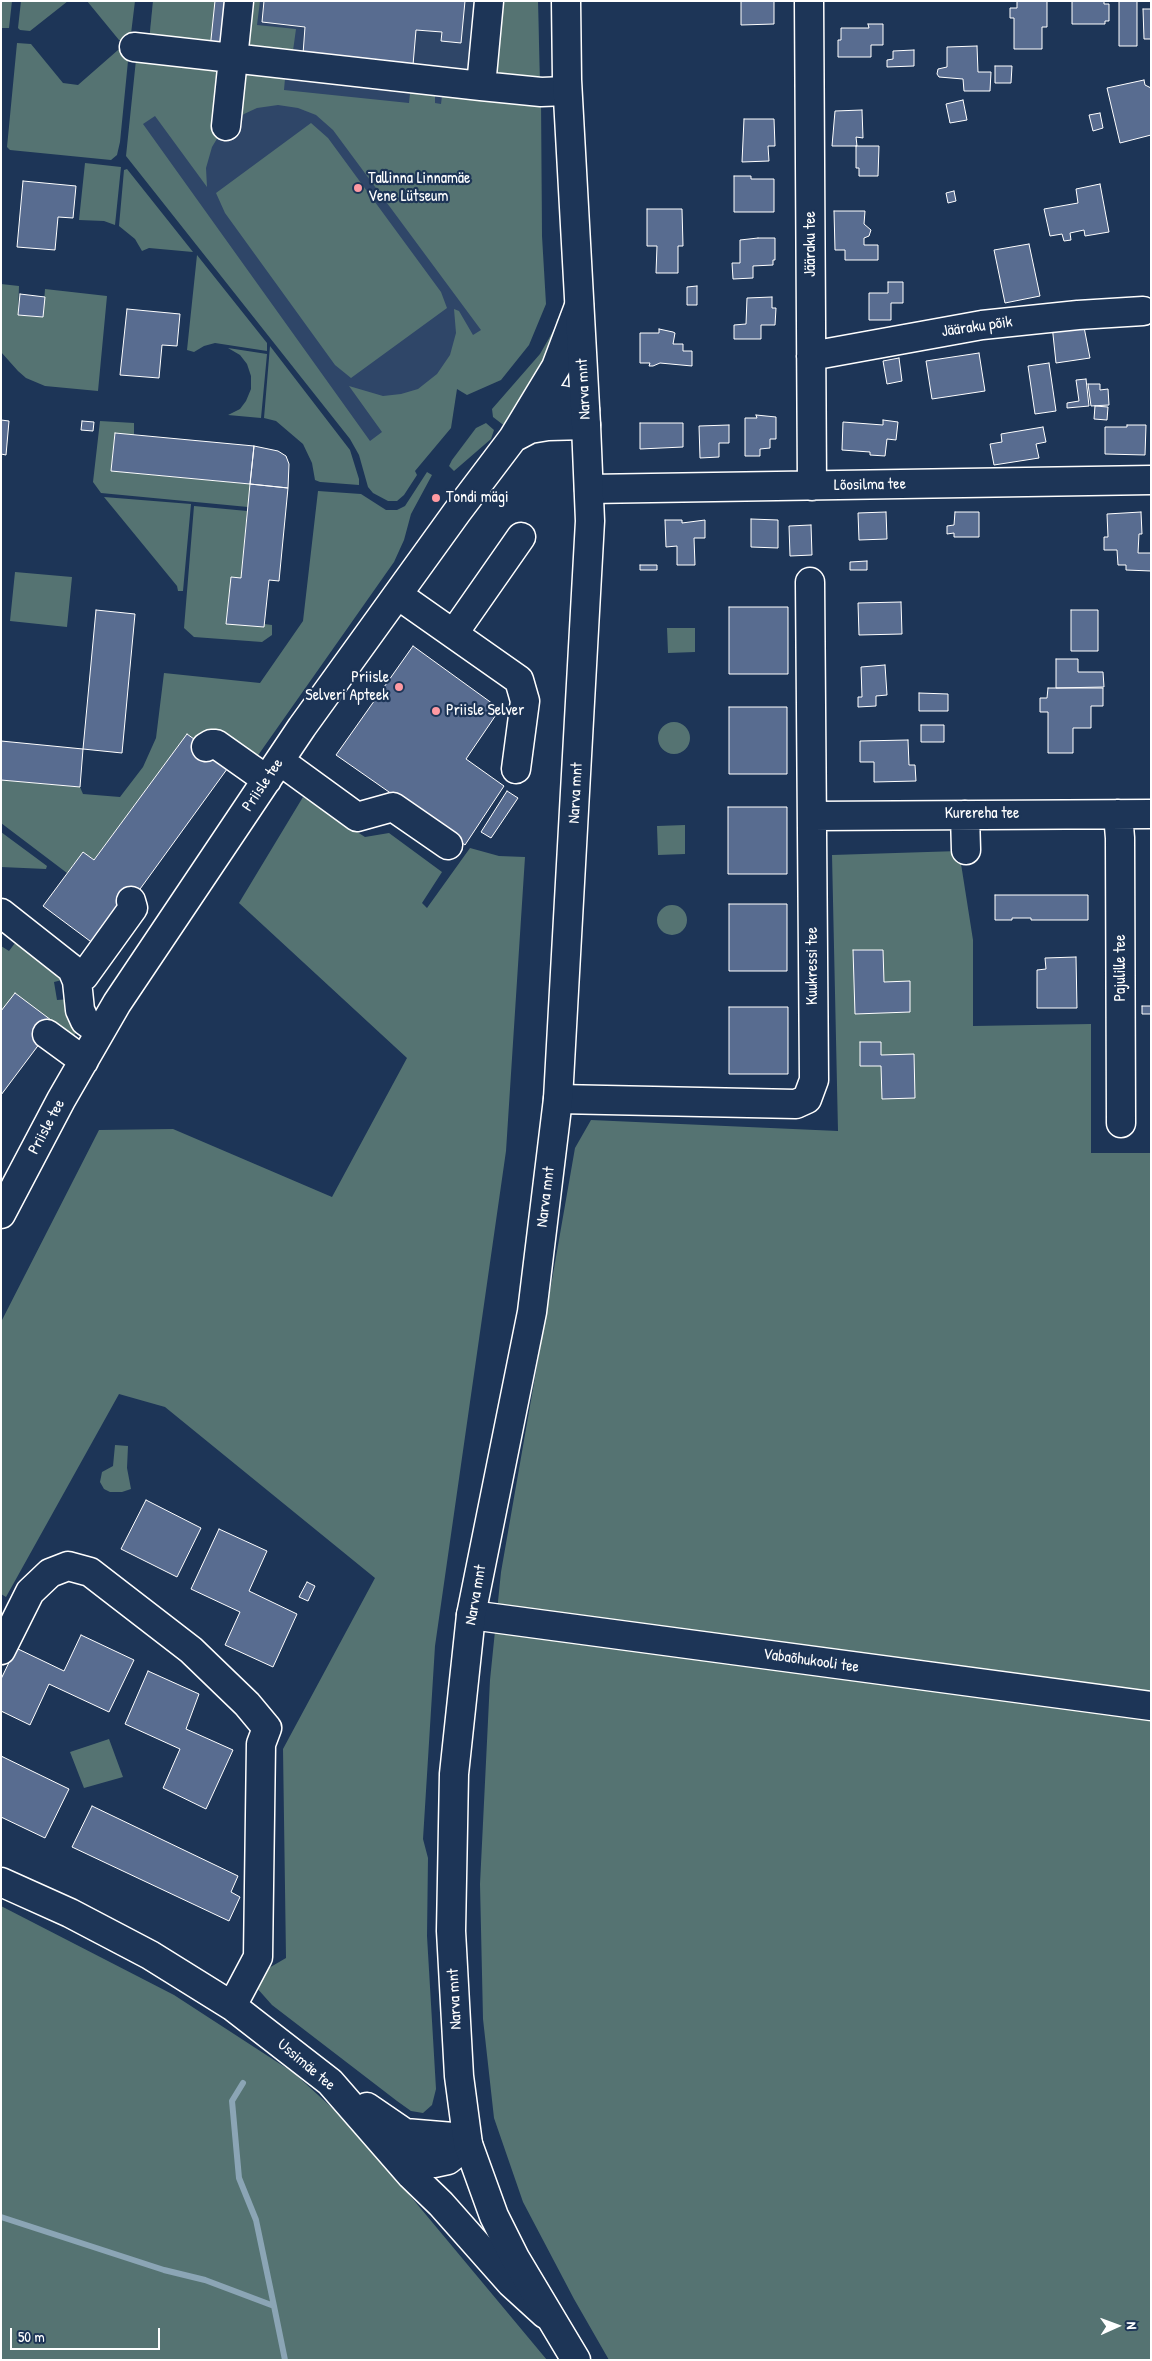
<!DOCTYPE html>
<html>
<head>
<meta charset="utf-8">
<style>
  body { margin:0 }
  #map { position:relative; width:1152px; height:2361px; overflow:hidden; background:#1d3557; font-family:"Patrick Hand",sans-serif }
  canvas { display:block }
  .frame { position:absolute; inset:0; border:2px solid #fff; pointer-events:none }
  .north { position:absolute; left:1092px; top:2301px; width:50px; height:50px; -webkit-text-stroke:4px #1d3557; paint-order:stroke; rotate:88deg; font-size:14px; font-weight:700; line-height:20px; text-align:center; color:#fff }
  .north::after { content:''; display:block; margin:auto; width:18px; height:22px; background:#fff; clip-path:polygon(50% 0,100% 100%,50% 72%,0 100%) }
  .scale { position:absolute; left:10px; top:2328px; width:150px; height:22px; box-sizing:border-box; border:2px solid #fff; border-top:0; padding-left:6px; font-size:15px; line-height:18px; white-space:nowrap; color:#fff; -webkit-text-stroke:4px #1d3557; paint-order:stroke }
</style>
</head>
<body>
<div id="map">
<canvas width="1152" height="2361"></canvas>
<div class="frame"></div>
<div class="north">N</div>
<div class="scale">50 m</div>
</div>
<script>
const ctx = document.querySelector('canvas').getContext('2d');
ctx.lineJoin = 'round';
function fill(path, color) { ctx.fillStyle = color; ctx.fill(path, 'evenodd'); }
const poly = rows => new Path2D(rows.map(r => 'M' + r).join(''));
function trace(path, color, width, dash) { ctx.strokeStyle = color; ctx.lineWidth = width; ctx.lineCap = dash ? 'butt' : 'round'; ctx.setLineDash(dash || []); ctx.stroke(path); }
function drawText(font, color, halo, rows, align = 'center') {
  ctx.font = font + ' "Patrick Hand",sans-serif'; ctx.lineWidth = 4.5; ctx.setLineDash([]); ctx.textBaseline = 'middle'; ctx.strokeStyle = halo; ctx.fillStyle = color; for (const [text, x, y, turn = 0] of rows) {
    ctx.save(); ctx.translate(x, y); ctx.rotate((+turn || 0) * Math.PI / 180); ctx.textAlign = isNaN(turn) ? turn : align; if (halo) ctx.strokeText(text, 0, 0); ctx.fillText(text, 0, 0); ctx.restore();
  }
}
fill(poly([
  [153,1,538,1,542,236,475,347,373,444,361,443,139,139]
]), '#2f4668');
fill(poly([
  [1,1,12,1,9,28,1,28],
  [21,1,68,1,30,31,20,30,18,28],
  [87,1,135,1,130,42,119,40],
  [153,1,215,1,210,49,149,42],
  [245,1,260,1,257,25,296,29,292,58,253,54,240,41],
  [492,1,538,1,540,85,496,81],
  [17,43,31,44,63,83,78,85,118,50,129,51,120,142,117,155,111,160,10,150,7,147],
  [137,50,228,60,221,132,212,147,206,168,207,187,155,116,143,124,370,441,382,432,349,386,383,396,401,394,418,389,437,374,450,355,456,333,454,309,459,311,473,335,481,330,333,130,316,115,298,108,278,105,257,108,244,114,233,123,238,62,286,67,284,90,409,103,411,84,435,94,435,103,441,104,443,87,541,98,542,236,546,304,529,345,501,380,467,395,457,389,451,428,415,471,417,475,404,495,397,501,388,501,373,493,368,487,359,455,350,439,126,156],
  [311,123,328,138,441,292,447,308,351,378,335,365,225,213,216,193],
  [85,163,121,167,115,225,104,221,79,220],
  [127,169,193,252,149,248,142,251,135,239,119,226,124,170],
  [197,255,267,343,267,351,215,343,204,346,194,352,187,350],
  [1,284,19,286,18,315,43,317,45,289,107,296,98,391,45,386,26,378,18,371,1,352],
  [557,319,561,320,557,341,506,427,493,417,492,409,540,354,556,326],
  [270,346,350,450,359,479,359,485,320,482,315,480,312,463,303,444,276,421,264,418],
  [228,348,267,354,261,418,228,415,240,409,246,401,251,389,251,376,247,364,240,355],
  [100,421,134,423,134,435,115,433,111,471,250,484,248,507,101,493,93,482],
  [486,423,494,430,491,439,454,471,449,466,452,460,476,428],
  [427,472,432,475,411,514,404,540,394,562,254,761,197,741,187,734,94,860,83,852,67,873,1,823,1,780,80,787,83,794,120,797,143,767,156,738,164,673,260,683,303,621,318,491,361,494,386,510,397,510,405,506],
  [104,497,191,504,183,591,178,591,177,586],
  [194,506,247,511,241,578,231,577,226,623,264,627,264,624,272,625,272,635,262,642,194,637,184,628],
  [15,572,72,577,67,627,10,621],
  [667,628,695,628,695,652,668,653],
  '658 738a16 16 0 1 1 32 0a16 16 0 1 1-32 0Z',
  [303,797,365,837,389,833,442,872,422,903,427,908,470,848,499,856,525,857,506,1151,435,1646,423,1839,428,1858,427,1936,436,2089,432,2105,423,2113,411,2111,397,2101,272,2005,256,1987,262,1972,286,1958,283,1749,375,1578,165,1407,119,1394,6,1597,1,1594,1,1322,99,1130,173,1129,332,1197,407,1058,239,903],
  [685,825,685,854,658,855,657,826],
  [1,832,47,866,46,869,1,867],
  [959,851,973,940,973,1026,1091,1024,1091,1153,1151,1153,1151,1693,1126,1690,1124,1717,1151,1721,1151,2360,609,2360,574,2299,523,2202,494,2118,483,2019,480,1884,490,1680,501,1572,575,1148,591,1120,838,1131,832,855],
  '657 920a15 15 0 1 1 30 0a15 15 0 1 1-30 0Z',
  [18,939,66,979,54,982,57,1000,70,999,79,1028,70,1042,1,1011,1,946,9,951],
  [115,1445,128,1446,127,1468,131,1489,122,1492,110,1492,104,1489,100,1482,102,1472,113,1466],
  [109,1739,123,1777,84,1788,70,1752],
  [1,1906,174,1995,294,2073,352,2126,547,2360,1,2360]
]), '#557372');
trace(poly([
  [243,2083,232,2101,239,2178,256,2220,274,2306],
  [1,2217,164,2270,205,2280,274,2306,285,2360]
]), '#8ba5b5', 6);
const building = poly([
  [215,1,233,1,227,51,210,49,215,1],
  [264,1,465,1,461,43,441,41,442,32,416,30,413,65,303,54,305,27,262,22,264,1],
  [741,1,774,1,774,24,741,25,741,1],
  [1017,1,1047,1,1047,27,1042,27,1042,49,1014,49,1014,18,1010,18,1010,8,1017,8,1017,1],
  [1072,1,1104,1,1104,4,1109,4,1109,21,1105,21,1105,24,1072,24,1072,1],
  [1119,1,1137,1,1137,46,1119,46,1119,1],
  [1143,9,1151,9,1151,39,1144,39,1143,9],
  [868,24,883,24,883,45,871,45,871,57,838,57,838,40,841,40,841,28,869,28,868,24],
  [977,46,978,72,991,72,990,91,964,91,963,79,939,77,937,74,938,69,947,67,947,47,977,46],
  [914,50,914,66,887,67,887,60,893,59,893,51,914,50],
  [995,66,1012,66,1011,83,995,83,995,66],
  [1144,80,1145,85,1151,88,1151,135,1120,143,1107,88,1144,80],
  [963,100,967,120,950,123,946,104,963,100],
  [862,110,863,138,856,137,857,146,832,146,835,111,862,110],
  [1100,113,1103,128,1093,131,1089,115,1100,113],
  [744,119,774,119,775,146,768,146,769,161,742,162,744,119],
  [856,146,879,146,878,176,859,176,859,168,856,168,856,146],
  [734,176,751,176,751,179,774,179,774,212,734,212,734,176],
  [23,181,76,186,73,218,58,217,55,250,17,247,23,181],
  [1100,184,1109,232,1085,236,1084,230,1070,233,1071,240,1064,241,1062,234,1050,236,1044,209,1078,203,1076,189,1100,184],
  [954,191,956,201,948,203,946,193,954,191],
  [647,209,682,209,683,246,678,246,678,273,656,273,657,246,647,246,647,209],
  [834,211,865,211,864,224,871,230,869,236,864,238,864,245,878,245,878,260,845,260,845,250,835,250,834,211],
  [758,238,775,238,775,260,773,260,773,265,753,266,753,278,733,279,732,263,740,263,740,240,758,238],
  [1029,244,1040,296,1005,303,994,250,1029,244],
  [888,282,903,282,903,303,891,303,891,320,869,320,869,293,888,293,888,282],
  [697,286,697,305,687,305,687,287,697,286],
  [20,294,45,297,43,317,18,315,20,294],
  [772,297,772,308,776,308,775,325,761,325,761,339,734,339,734,325,746,324,747,298,772,297],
  [127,309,180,314,177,346,162,345,159,378,120,375,127,309],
  [1052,325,1084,327,1090,358,1056,363,1052,325],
  [659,329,673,332,675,333,673,344,683,344,683,351,692,351,692,366,660,363,653,366,649,366,650,363,640,363,640,333,659,333,659,329],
  [979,353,985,391,932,399,926,361,979,353],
  [899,358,902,381,887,384,883,361,899,358],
  [1049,363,1056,411,1035,414,1028,366,1049,363],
  [1086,379,1089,406,1067,408,1067,403,1079,401,1076,380,1086,379],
  [1088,384,1100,384,1100,390,1108,389,1109,405,1091,406,1088,384],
  [1095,406,1108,407,1107,420,1094,419,1095,406],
  [756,415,776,417,776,439,770,439,770,448,760,449,760,456,745,456,745,418,757,418,756,415],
  [1,420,9,421,6,455,1,454,1,420],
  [883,420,898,422,896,440,887,439,885,456,870,455,870,452,842,450,843,422,883,425,883,420],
  [82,421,94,422,93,431,81,430,82,421],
  [640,423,683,423,683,447,640,449,640,423],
  [729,425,729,443,719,443,719,457,700,458,699,426,729,425],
  [1127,425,1146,425,1145,455,1105,454,1105,427,1127,427,1127,425],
  [1043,427,1046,442,1036,444,1039,458,994,465,990,444,1002,442,1001,434,1043,427],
  [115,433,254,446,250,484,111,471,115,433],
  [254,446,278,451,286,456,289,464,288,488,250,484,254,446],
  [250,484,288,488,279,581,269,580,264,627,226,624,231,577,241,578,250,484],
  [886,512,887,539,859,540,858,513,886,512],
  [955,512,979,512,979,537,954,537,954,533,947,534,947,526,954,525,955,512],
  [1141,512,1142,534,1139,534,1138,553,1151,553,1151,571,1126,570,1126,565,1118,565,1117,550,1104,550,1104,537,1108,537,1107,514,1141,512],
  [751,519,778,520,778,548,751,547,751,519],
  [665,520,682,520,682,523,705,520,705,538,694,538,695,565,677,565,677,546,666,547,665,520],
  [811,525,812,555,790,556,789,526,811,525],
  [867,561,867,570,850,570,850,562,867,561],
  [640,565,657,565,657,570,640,570,640,565],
  [901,602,902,634,859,635,858,603,901,602],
  [729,607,788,607,788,674,729,674,729,607],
  [96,610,135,614,122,753,83,749,96,610],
  [1071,610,1098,610,1098,651,1071,651,1071,610],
  [413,646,500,709,466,759,504,786,465,845,336,755,413,646],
  [1056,659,1078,659,1078,672,1103,672,1104,687,1056,688,1056,659],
  [885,665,887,695,876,696,876,706,858,707,858,697,862,697,861,667,885,665],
  [1048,688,1103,688,1103,706,1091,706,1091,728,1073,728,1073,753,1048,753,1048,712,1040,712,1040,698,1047,698,1048,688],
  [919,693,948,694,948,711,919,711,919,693],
  [729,707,787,707,787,774,729,774,729,707],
  [921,725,944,725,944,742,921,742,921,725],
  [187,734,230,765,98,947,43,906,83,852,94,860,187,734],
  [908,740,909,765,915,765,916,781,874,782,874,762,860,762,860,741,908,740],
  [1,741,83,749,80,787,1,780,1,741],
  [507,791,518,798,491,838,481,832,507,791],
  [728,807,787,807,787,874,728,874,728,807],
  [995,895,1088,895,1088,920,1031,920,1031,918,1012,918,1012,920,995,920,995,895],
  [729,904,787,904,787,971,729,971,729,904],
  [853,950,883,950,884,982,910,981,910,1012,855,1014,853,950],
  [1076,957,1077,1008,1037,1008,1037,970,1046,969,1045,958,1076,957],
  [15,993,55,1023,1,1095,1,1011,15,993],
  [1142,1006,1151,1006,1151,1014,1142,1014,1142,1006],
  [729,1007,788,1007,788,1074,729,1074,729,1007],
  [860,1042,881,1042,881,1055,914,1054,915,1098,882,1099,881,1066,860,1066,860,1042],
  [146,1500,201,1528,177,1577,121,1549,146,1500],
  [219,1529,267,1551,249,1591,297,1614,273,1667,225,1645,240,1612,191,1589,219,1529],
  [307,1582,315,1586,308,1601,299,1597,307,1582],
  [81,1635,134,1660,109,1712,49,1684,30,1725,1,1711,1,1679,16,1648,64,1671,81,1635],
  [148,1671,199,1694,186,1729,233,1750,206,1809,163,1788,180,1749,125,1724,148,1671],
  [1,1756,69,1789,45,1838,1,1817,1,1756],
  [92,1806,238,1876,231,1892,240,1897,229,1921,72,1847,92,1806]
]);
fill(building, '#586c90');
trace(building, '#fff', 1);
const minor = poly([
  [809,1,812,486],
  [134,47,481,86,541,92,567,91],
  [481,86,489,1],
  [226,126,239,1],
  [811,356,982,325,1078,315,1143,311],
  [533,406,562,400,575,403,585,410],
  [513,438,556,367,579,306],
  [589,489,1151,480],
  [398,595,519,680,525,701,516,769],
  [454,633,521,537],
  [206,747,211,744,216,744,267,780],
  [280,761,357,817,393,807,448,845],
  [1118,814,1120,838,1121,1123],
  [965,815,966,850],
  [812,816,1151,814],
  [1,913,72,969,77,981,80,1010,85,1021,100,1032],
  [77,981,84,976,133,908,131,901],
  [47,1034,84,1061],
  [558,1099,796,1104,807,1099,814,1080,810,582],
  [1,1214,61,1100,117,1003,302,727,457,512,513,438,530,429,548,426,586,425],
  [471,1615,1151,1706],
  [1,1650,30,1592,50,1573,68,1566,90,1572,191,1650,247,1704,267,1728,261,1744,258,1957,232,2006],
  [1,1882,70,1913,150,1955,232,2006,330,2082,411,2175,441,2204,511,2283,545,2314],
  [367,2107,405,2133,453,2137,468,2144,448,2160,434,2163,425,2163,408,2158,392,2147]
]);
const major = poly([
  [566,1,567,80,586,425,590,521,558,1099,532,1312,471,1615,454,1774,451,1931,459,2076,468,2144,494,2216,515,2258,576,2360]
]);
trace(minor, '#fff', 31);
trace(major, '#fff', 31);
trace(minor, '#1d3557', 28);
trace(major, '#1d3557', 28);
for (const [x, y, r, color] of [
  [358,188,5,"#ff9aa2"],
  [436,498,5,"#ff9aa2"],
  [399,687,5,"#ff9aa2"],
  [436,711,5,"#ff9aa2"]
]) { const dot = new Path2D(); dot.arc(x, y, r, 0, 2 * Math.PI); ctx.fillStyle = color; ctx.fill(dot); trace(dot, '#1d3557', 2); }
drawText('16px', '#fff', '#1d3557', [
  ["Tallinna Linnamäe",368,179],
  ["Vene Lütseum",368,197],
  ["Tondi mägi",446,498],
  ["Priisle",389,678,"right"],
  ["Selveri Apteek",389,696,"right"],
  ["Priisle Selver",446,711]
], 'left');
drawText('16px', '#fff', '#1d3557', [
  ["Jääraku tee",811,244,-90],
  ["Jääraku põik",977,327,-8],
  ["Narva mnt",584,389,-93],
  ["Lõosilma tee",870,485,-1],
  ["Priisle tee",263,785,-56],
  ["Narva mnt",576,793,-87],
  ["Kurereha tee",982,814],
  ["Kuukressi tee",813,966,-90],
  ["Pajulille tee",1121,968,-90],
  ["Priisle tee",47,1127,-62],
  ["Narva mnt",546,1197,-83],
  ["Narva mnt",476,1595,-80],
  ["Vabaõhukooli tee",811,1661,8],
  ["Narva mnt",455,1999,-93],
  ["Ussimäe tee",306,2065,40]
]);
</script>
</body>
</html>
